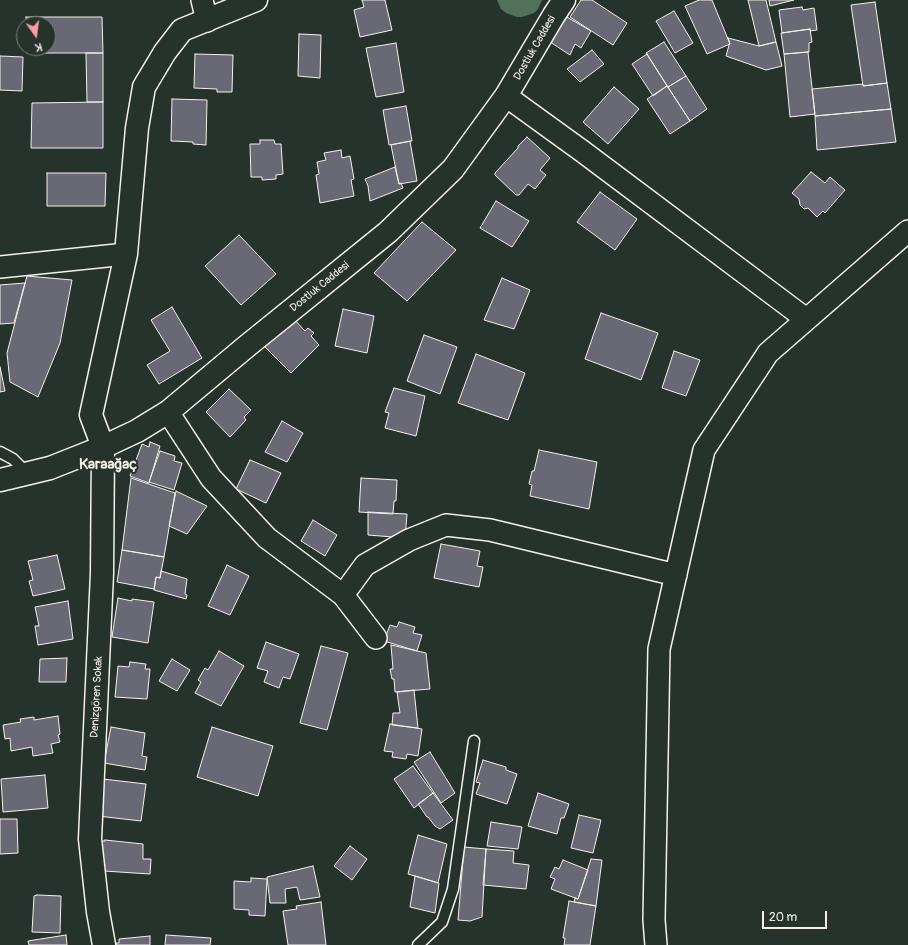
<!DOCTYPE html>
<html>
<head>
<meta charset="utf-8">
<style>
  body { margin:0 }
  #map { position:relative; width:908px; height:945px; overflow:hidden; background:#26332d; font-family:Pangolin,sans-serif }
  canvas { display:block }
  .north { position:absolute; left:16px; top:16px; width:40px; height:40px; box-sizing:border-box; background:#26332d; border:1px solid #787f78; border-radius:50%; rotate:166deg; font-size:11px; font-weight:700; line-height:16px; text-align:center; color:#f4f1e8 }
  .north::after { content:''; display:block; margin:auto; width:14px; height:18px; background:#ff9aa2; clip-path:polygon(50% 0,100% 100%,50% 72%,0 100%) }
  .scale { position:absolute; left:762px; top:911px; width:65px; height:18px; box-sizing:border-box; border:2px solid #f4f1e8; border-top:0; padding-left:5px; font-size:12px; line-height:14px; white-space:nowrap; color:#f4f1e8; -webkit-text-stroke:3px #26332d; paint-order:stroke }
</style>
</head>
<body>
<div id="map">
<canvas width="908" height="945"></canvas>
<div class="north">K</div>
<div class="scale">20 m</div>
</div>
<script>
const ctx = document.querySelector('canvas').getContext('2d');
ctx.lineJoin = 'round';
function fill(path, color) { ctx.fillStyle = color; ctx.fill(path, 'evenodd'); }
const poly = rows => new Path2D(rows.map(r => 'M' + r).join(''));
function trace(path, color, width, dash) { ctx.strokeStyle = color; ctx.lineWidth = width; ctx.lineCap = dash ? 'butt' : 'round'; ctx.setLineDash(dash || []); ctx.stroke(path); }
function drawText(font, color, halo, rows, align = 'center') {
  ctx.font = font + ' Pangolin,sans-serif'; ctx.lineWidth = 4; ctx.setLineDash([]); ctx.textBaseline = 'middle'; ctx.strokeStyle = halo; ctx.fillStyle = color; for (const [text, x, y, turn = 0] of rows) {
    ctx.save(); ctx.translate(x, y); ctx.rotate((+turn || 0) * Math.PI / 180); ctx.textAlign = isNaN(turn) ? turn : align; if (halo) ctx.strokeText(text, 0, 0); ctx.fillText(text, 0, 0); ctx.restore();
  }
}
fill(poly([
  [497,0,542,0,538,9,534,13,522,17,517,17,506,13,501,9]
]), '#51715a');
const building = poly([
  [362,0,385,0,392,30,360,37,354,10,364,7,362,0],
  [581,0,592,0,627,23,613,45,570,17,581,0],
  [699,0,712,0,730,44,707,54,685,6,699,0],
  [748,0,766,0,776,42,759,46,748,0],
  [769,0,794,0,770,6,769,0],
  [875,2,887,83,863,86,851,5,875,2],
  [802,7,803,10,814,8,817,30,810,31,810,29,782,33,779,10,802,7],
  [674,11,693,43,675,53,656,21,674,11],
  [560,13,591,31,581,48,575,44,570,55,547,40,560,13],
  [26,17,102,17,103,53,27,53,27,48,48,48,48,24,27,24,26,17],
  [810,29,812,42,809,43,809,52,784,54,781,33,810,29],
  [299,34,321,35,320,78,298,76,299,34],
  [728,38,759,46,776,42,782,66,766,70,726,56,729,45,730,44,728,38],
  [664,42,686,76,668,87,646,53,664,42],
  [396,43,404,92,376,97,366,48,396,43],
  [592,50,604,64,580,82,567,69,592,50],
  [808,52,815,114,790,117,784,54,808,52],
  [86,53,103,53,103,102,87,102,86,53],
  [195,54,233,55,232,92,217,92,217,89,194,88,195,54],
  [647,54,667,86,653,96,632,64,647,54],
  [0,56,23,57,22,91,0,90,0,56],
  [686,76,707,109,690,121,668,87,686,76],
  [887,83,891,109,815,116,812,89,863,84,863,86,887,83],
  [667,86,690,121,670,134,647,99,667,86],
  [614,87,639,109,608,144,583,122,614,87],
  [172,99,207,100,206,145,193,144,193,142,171,141,172,99],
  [103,102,103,148,31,148,32,103,103,102],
  [406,106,412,141,389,145,383,110,406,106],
  [891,109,896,142,817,150,815,116,891,109],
  [527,137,550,158,540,170,546,175,535,189,528,184,519,195,516,195,495,175,495,173,518,148,518,146,527,137],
  [260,140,274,140,275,144,281,144,283,174,276,175,276,179,262,180,262,177,251,177,250,144,260,144,260,140],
  [410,141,417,181,399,184,391,145,410,141],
  [341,150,342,158,350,156,354,179,351,180,354,196,320,203,316,175,319,174,317,162,326,160,324,153,341,150],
  [395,167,399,184,401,183,403,188,370,201,368,186,365,179,395,167],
  [811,172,825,183,830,177,845,190,825,213,823,211,817,217,808,208,804,209,800,205,799,199,792,193,811,172],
  [47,173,106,173,105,206,47,206,47,173],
  [600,192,637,219,615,250,577,222,600,192],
  [496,201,529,221,512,247,480,228,496,201],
  [422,222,456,250,407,301,374,273,422,222],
  [239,235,276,274,241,305,205,266,239,235],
  [27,276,72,280,60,343,38,397,10,382,7,353,27,276],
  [502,278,530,290,514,329,484,320,502,278],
  [25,283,14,323,0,324,0,285,25,283],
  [172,307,202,358,159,384,147,365,170,351,151,320,172,307],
  [343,309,374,316,367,353,335,346,343,309],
  [601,313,658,333,641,380,585,359,601,313],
  [293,318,305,331,308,328,314,333,311,336,319,345,291,373,264,346,293,318],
  [424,335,457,347,440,394,407,381,424,335],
  [674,351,700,360,686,396,662,388,674,351],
  [476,354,525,373,508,420,458,403,476,354],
  [0,367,5,391,0,392,0,367],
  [394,388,425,396,416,436,385,428,389,413,385,412,394,388],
  [229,389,251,410,244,417,246,420,230,437,206,412,229,389],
  [282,421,303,433,287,462,265,452,282,421],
  [150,442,160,446,149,483,130,476,142,444,149,447,150,442],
  [539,450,597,462,589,509,530,496,532,485,529,484,532,471,534,471,539,450],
  [160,451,175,456,174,461,182,463,174,490,149,482,160,451],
  [250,460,281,473,266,503,236,489,250,460],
  [131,478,175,493,164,557,122,550,131,478],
  [361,478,397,480,396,501,394,501,393,514,359,512,361,478],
  [176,491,207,506,187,534,169,526,176,491],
  [368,512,407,514,405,538,368,535,368,512],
  [313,520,337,535,325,556,301,541,313,520],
  [441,544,480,551,477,566,483,567,479,587,434,578,441,544],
  [122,550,164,557,160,578,156,577,154,589,117,582,122,550],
  [57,555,65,589,33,596,29,581,33,580,28,561,57,555],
  [227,565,249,576,230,615,208,606,227,565],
  [161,571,187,579,185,594,187,595,186,599,154,590,156,577,160,578,161,571],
  [118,598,132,601,132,599,154,602,148,643,112,637,118,598],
  [68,601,73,639,38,645,35,626,39,626,35,607,68,601],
  [399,622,415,627,413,633,422,635,417,651,384,641,390,625,397,627,399,622],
  [266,642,299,654,290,679,283,677,279,688,264,682,268,671,257,668,266,642],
  [391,645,426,653,430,689,395,692,394,679,392,679,390,669,393,669,391,645],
  [321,646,348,653,327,730,300,723,321,646],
  [219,651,244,666,221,706,195,693,201,682,198,680,205,668,208,670,219,651],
  [67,658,66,682,39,682,40,659,67,658],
  [172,659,190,670,177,691,159,681,172,659],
  [130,662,146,664,145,669,150,669,147,699,115,697,118,666,129,667,130,662],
  [414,690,418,728,392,725,393,713,400,713,397,692,414,690],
  [58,716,60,734,58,735,60,742,51,744,53,753,33,756,32,747,11,751,10,738,5,739,3,725,21,722,20,719,34,717,34,720,58,716],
  [390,724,422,729,418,756,407,754,406,759,392,757,393,752,384,751,390,724],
  [111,727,145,733,142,756,147,757,145,770,104,763,111,727],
  [212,727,273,746,258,796,197,777,212,727],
  [430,752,455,793,441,803,414,762,430,752],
  [483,760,506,767,506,770,517,774,507,804,476,794,480,783,476,782,483,760],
  [413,766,433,793,414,808,394,779,413,766],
  [45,775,48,808,3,812,1,779,45,775],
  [103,779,146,784,141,821,98,816,103,779],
  [433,793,453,820,440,829,435,826,428,817,427,817,418,804,433,793],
  [538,793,569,804,564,818,561,818,557,834,528,826,538,793],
  [579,815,601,820,593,853,571,848,579,815],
  [0,819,17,819,18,853,0,854,0,819],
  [491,822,522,827,518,849,487,846,491,822],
  [418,835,447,844,438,883,408,874,418,835],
  [105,840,143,844,143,859,151,859,150,874,104,871,98,841,105,841,105,840],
  [350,846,367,859,352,880,334,866,350,846],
  [464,847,486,849,482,917,470,921,458,920,464,847],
  [486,849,514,851,513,863,529,865,526,889,483,885,486,849],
  [591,859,602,860,596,906,574,902,575,898,578,899,591,859],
  [563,860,588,870,578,899,551,889,555,879,550,877,555,867,559,869,563,860],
  [313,866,320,897,300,900,297,887,285,889,286,903,270,903,267,877,313,866],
  [415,876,439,883,435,913,410,907,415,876],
  [251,878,267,879,265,916,249,915,249,910,234,909,234,881,251,882,251,878],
  [37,895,61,896,60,933,32,932,34,896,37,895],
  [569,901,596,906,590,945,564,945,565,938,563,938,569,901],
  [321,902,326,945,288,945,283,911,297,909,296,906,321,902],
  [66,935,67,945,29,945,28,941,66,935],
  [166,935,211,938,210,945,165,945,166,935],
  [150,936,150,945,116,945,116,943,119,943,119,939,150,936]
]);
fill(building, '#696875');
trace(building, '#f4f1e8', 1);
const service = poly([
  [0,452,13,459,20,466,23,475],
  [418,945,442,922,453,889,474,741]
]);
const minor = poly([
  [202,0,207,21],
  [506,96,582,151,806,319],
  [0,267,126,254],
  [168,412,211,478,267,538,343,595,376,638],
  [343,595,365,565,409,540,446,525,490,530,676,575],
  [656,945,654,920,659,649,704,450,768,353,908,231]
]);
const tertiary = poly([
  [104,945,98,912,90,839,102,573,103,447,91,415,126,254,137,128,144,87,165,52,182,30,256,0]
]);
const secondary = poly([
  [0,480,50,468,103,447,137,431,168,412,247,346,388,232,453,169,506,96,554,15,564,0]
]);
trace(service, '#f4f1e8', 13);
trace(minor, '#f4f1e8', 24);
trace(tertiary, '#f4f1e8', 25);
trace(secondary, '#f4f1e8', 25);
trace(service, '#26332d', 10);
trace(minor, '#26332d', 21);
trace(tertiary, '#26332d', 22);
trace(secondary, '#26332d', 22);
drawText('11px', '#f4f1e8', '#26332d', [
  ["Dostluk Caddesi",535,48,-60],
  ["Dostluk Caddesi",320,287,-39],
  ["Denizgören Sokak",97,697,-87]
]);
drawText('bold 15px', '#f4f1e8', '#26332d', [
  ["Karaağaç",108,465]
]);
</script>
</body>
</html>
